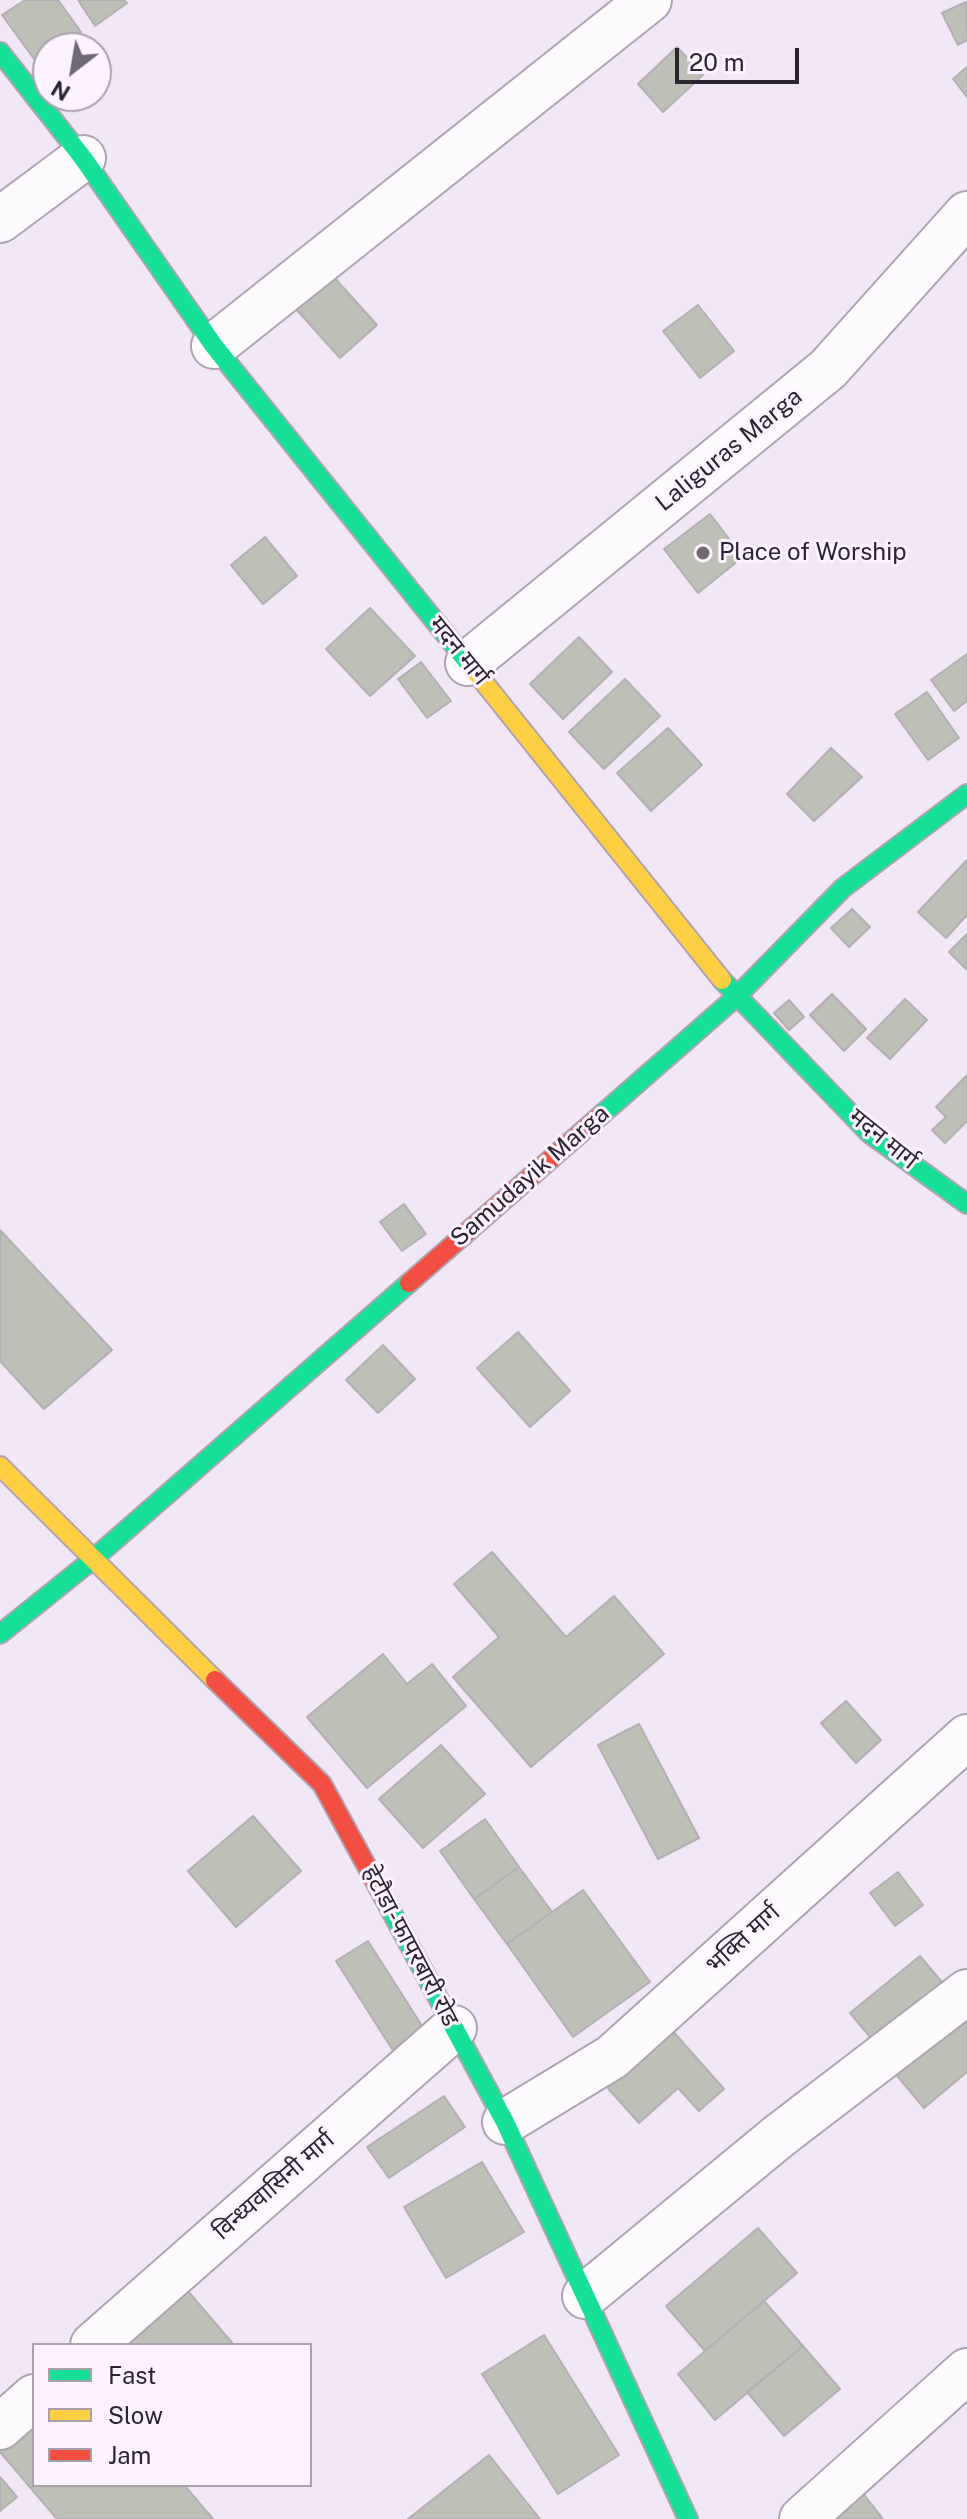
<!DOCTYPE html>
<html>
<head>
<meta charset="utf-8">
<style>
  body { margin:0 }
  #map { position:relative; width:967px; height:2519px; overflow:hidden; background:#f2e7f7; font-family:"Public Sans",sans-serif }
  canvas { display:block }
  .legend { position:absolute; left:32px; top:2343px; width:280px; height:144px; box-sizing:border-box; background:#fcf3fe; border:2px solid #a9a0ab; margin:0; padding:10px 14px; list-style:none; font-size:24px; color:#2c242f }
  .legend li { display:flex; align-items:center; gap:16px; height:40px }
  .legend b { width:40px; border:2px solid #a9a0ab }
  .north { position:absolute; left:32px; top:32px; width:80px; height:80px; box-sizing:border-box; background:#fcf3fe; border:2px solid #a9a0ab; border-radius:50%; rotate:211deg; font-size:22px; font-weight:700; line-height:32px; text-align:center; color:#2c242f }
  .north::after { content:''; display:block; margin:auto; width:28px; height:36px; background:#716875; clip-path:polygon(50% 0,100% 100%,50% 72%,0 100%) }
  .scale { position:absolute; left:675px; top:48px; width:124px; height:36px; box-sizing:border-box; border:4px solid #2c242f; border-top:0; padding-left:10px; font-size:24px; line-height:28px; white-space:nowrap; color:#2c242f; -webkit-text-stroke:6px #fcf3fe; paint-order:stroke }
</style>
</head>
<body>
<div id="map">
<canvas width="967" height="2519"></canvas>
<ul class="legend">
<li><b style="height:10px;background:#16e098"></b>Fast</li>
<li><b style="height:10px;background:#ffcf43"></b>Slow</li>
<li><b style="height:10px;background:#f24e42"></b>Jam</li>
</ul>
<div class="north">N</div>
<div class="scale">20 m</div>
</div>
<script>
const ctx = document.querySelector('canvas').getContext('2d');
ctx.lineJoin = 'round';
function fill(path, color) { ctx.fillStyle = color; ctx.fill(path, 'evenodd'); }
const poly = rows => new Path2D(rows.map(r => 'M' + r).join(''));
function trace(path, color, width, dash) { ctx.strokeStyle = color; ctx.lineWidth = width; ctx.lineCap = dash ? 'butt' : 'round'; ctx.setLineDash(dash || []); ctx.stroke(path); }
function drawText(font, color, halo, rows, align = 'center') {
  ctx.font = font + ' "Public Sans","Noto Sans Devanagari",sans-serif'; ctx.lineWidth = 6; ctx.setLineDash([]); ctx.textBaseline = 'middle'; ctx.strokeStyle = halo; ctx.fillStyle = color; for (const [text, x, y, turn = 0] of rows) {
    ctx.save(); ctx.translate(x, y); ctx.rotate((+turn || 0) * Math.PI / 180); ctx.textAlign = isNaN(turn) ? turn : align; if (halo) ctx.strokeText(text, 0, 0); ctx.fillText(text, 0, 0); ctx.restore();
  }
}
const building = poly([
  [25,0,58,0,81,32,58,48,48,48,48,55,37,63,2,15,25,0],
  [78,0,124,0,127,3,95,26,78,0],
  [966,2,967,40,958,45,942,13,966,2],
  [677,47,703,75,663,112,638,84,677,47],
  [967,67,967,97,953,79,967,67],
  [332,275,377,325,340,358,295,308,332,275],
  [698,305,734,351,700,378,663,331,698,305],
  [710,514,743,557,698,593,664,549,710,514],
  [265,537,297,576,263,604,231,565,265,537],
  [370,608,415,656,370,696,326,649,370,608],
  [579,637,612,672,563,719,530,684,579,637],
  [967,654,967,701,954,711,931,680,967,654],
  [421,662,451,701,427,718,398,679,421,662],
  [625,679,660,716,604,769,569,732,625,679],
  [927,692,959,738,928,760,895,714,927,692],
  [668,728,702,765,651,811,617,773,668,728],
  [831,748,862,777,814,821,787,794,831,748],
  [967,860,967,915,946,938,918,912,967,860],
  [852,909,870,927,849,947,831,928,852,909],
  [967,934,967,968,966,969,949,952,967,934],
  [832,994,866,1029,844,1051,810,1015,832,994],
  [905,999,927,1020,890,1059,867,1038,905,999],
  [789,1000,804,1017,789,1030,774,1013,789,1000],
  [967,1075,967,1121,945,1143,932,1130,946,1117,936,1107,967,1075],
  [404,1204,426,1234,402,1251,380,1222,404,1204],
  [0,1230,112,1350,44,1409,0,1361,0,1230],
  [518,1332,570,1391,530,1427,477,1368,518,1332],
  [383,1345,415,1379,378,1413,346,1380,383,1345],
  [492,1552,566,1637,614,1596,664,1654,531,1767,453,1677,499,1637,454,1584,492,1552],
  [383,1654,407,1684,432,1664,466,1706,367,1788,307,1717,383,1654],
  [846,1701,881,1740,856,1763,821,1723,846,1701],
  [639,1724,699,1838,658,1859,598,1745,639,1724],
  [441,1745,485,1794,423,1848,379,1799,441,1745],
  [253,1816,301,1871,236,1927,188,1871,253,1816],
  [485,1819,519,1867,474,1899,440,1851,485,1819],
  [519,1867,552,1912,507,1944,474,1899,519,1867],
  [898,1872,923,1905,895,1926,870,1893,898,1872],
  [583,1890,650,1982,573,2037,507,1944,583,1890],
  [368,1941,424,2029,392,2049,336,1961,368,1941],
  [920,1956,951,1993,881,2050,850,2013,920,1956],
  [967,2010,967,2072,924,2108,893,2071,967,2010],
  [670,2028,724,2089,699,2111,678,2088,639,2123,605,2085,670,2028],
  [444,2096,465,2127,389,2178,367,2147,444,2096],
  [482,2162,524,2232,446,2278,404,2207,482,2162],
  [758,2228,797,2273,705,2351,666,2306,758,2228],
  [187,2290,234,2345,122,2345,187,2290],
  [764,2301,803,2346,715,2420,678,2374,764,2301],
  [544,2335,619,2455,558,2494,482,2374,544,2335],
  [803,2346,840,2389,784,2436,747,2392,803,2346],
  [34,2420,34,2485,184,2485,213,2519,57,2519,0,2452,0,2449,34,2420],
  [489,2455,540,2519,408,2519,489,2455],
  [0,2477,17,2497,0,2511,0,2477],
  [855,2483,883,2519,809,2519,855,2483]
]);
fill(building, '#bec0b8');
trace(building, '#b2b0b2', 2);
const street = poly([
  [0,220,83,158],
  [214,346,649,0],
  [468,663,828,369,967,214],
  [505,2122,612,2057,967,1737],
  [585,2296,779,2136,967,1992],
  [93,2345,454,2028],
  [0,2427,34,2397],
  [802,2519,967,2371]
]);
const fast = poly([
  [0,52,83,158,214,346,470,665],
  [722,980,869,1133,967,1204],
  [600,1116,736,997,843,888,967,794],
  [0,1634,92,1560,409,1283],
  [384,1898,505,2122,688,2519]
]);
const slow = poly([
  [470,665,722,980],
  [0,1466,215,1680]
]);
const jam = poly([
  [409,1283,600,1116],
  [215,1680,322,1784,384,1898]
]);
trace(street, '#ada4b0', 48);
trace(fast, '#ada4b0', 22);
trace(slow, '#ada4b0', 22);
trace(jam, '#ada4b0', 22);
trace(street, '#fdfbfe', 44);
trace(fast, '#16e098', 18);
trace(slow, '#ffcf43', 18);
trace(jam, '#f24e42', 18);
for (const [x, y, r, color] of [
  [703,553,8,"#716875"]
]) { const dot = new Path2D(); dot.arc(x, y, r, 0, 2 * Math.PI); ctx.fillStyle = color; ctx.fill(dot); trace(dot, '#fcf3fe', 3); }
drawText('24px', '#2c242f', '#fcf3fe', [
  ["Laliguras Marga",729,450,-39],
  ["मदन मार्ग",459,651,51],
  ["मदन मार्ग",883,1139,39],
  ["Samudayik Marga",530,1176,-41],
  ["भक्ति मार्ग",743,1939,-42],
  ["हेटौडा-फापरबारी रोड",410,1946,62],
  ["विन्ध्यवासिनी मार्ग",274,2186,-41]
]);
drawText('24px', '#2c242f', '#fcf3fe', [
  ["Place of Worship",719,553]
], 'left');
</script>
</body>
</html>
